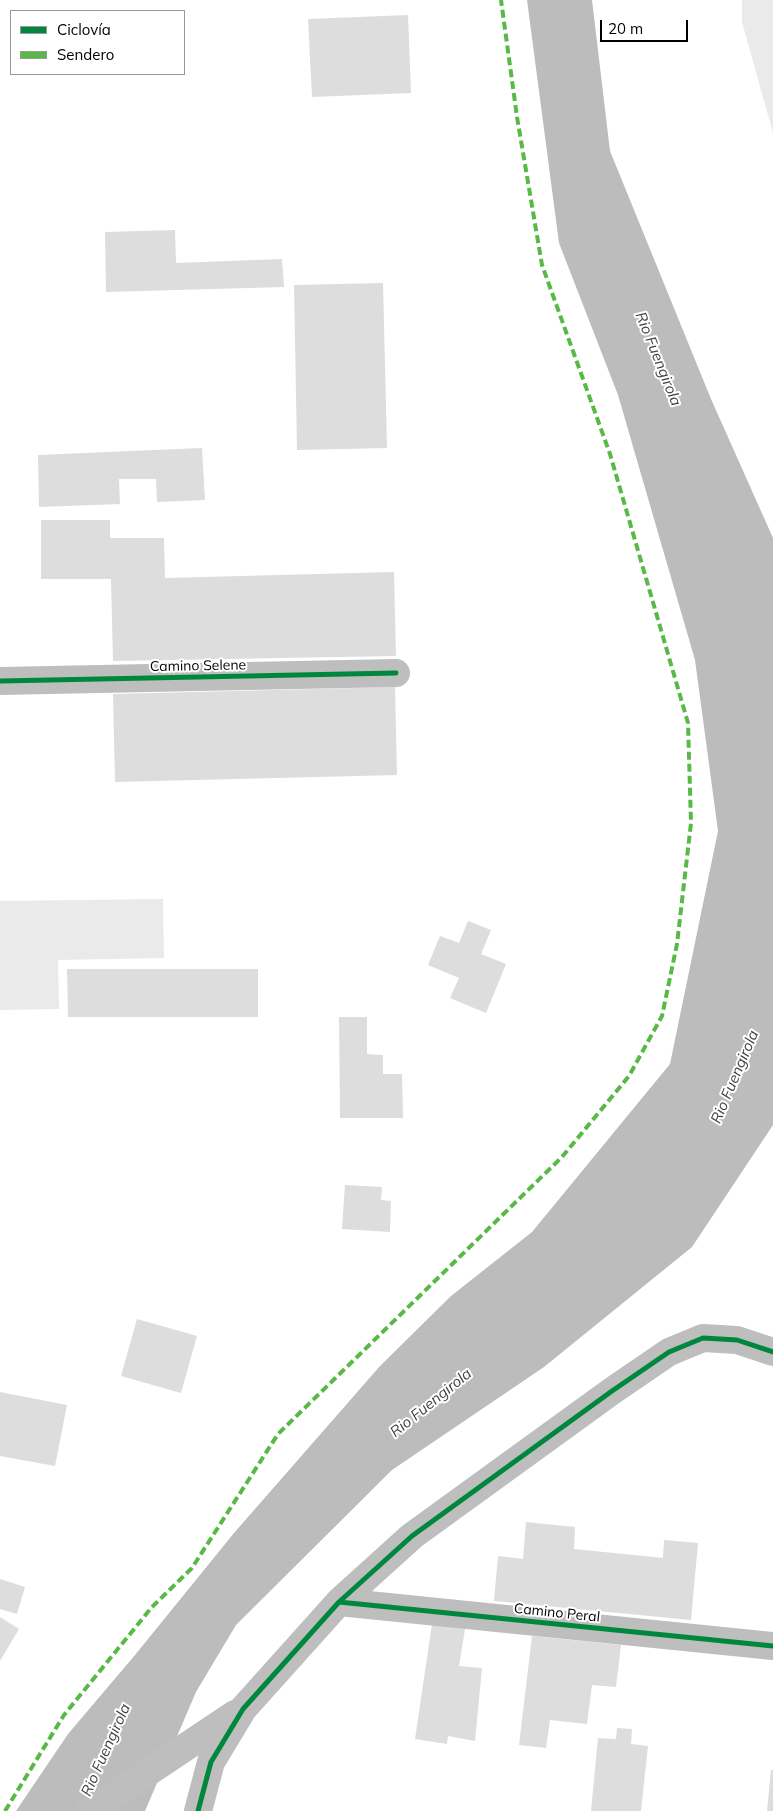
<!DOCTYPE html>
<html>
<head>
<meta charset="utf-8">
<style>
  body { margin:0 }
  #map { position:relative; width:773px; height:1811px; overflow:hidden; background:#fff; font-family:Mulish,sans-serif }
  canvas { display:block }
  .legend { position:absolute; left:10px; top:10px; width:175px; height:65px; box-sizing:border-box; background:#fff; border:1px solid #999; margin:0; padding:6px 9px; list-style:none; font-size:15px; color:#000 }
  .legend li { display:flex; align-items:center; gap:10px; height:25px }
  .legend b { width:25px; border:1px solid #999 }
  .scale { position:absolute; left:600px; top:20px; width:88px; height:22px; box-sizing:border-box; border:2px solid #000; border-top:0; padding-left:6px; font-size:15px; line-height:18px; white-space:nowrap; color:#000; -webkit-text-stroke:4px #fff; paint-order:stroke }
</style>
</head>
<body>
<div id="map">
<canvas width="773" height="1811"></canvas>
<ul class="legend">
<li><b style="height:6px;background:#00873e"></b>Ciclovía</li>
<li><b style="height:6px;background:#58b947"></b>Sendero</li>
</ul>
<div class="scale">20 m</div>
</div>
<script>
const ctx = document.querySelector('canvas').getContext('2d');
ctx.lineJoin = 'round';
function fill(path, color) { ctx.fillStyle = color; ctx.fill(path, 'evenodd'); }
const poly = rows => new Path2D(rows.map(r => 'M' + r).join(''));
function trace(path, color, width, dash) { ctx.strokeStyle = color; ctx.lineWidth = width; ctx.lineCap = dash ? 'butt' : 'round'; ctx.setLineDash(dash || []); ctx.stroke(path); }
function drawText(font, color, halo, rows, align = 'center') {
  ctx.font = font + ' Mulish,sans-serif'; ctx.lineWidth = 4; ctx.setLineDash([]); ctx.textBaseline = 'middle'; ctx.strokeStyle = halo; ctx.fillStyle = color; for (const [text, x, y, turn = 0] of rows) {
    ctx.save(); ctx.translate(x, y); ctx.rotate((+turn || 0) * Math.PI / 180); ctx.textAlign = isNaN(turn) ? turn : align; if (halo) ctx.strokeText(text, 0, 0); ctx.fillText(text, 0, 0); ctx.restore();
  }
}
fill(poly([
  [742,0,773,0,773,133,742,22],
  [163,899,164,958,58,960,59,1009,0,1010,0,901]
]), '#eaeaea');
fill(poly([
  [527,0,592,0,610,151,711,399,773,538,773,1125,692,1247,544,1367,392,1470,236,1625,196,1692,145,1811,16,1811,68,1734,135,1655,234,1533,380,1366,451,1296,532,1232,670,1064,718,831,695,660,618,395,559,243]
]), '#bcbcbc');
fill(poly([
  [408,15,411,93,312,97,308,19],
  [175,230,176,263,282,259,284,287,106,292,105,232],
  [383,283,387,448,297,450,294,285],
  [202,448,205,500,157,502,156,479,119,479,120,504,39,507,38,455],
  [41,520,110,520,110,538,164,538,165,578,394,572,396,656,113,661,111,579,41,579],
  [395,687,397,775,115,782,113,694],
  [468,921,491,930,481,954,506,964,486,1013,450,998,459,978,428,965,440,936,459,943],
  [67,969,258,969,258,1017,68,1017],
  [339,1017,367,1017,367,1054,383,1055,383,1074,402,1074,403,1118,340,1118],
  [345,1185,382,1187,381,1200,391,1201,390,1232,342,1229],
  [137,1319,197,1336,181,1393,121,1376],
  [0,1392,67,1405,55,1466,0,1456],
  [526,1522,575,1527,574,1549,663,1558,664,1540,698,1543,691,1620,494,1601,498,1556,523,1559],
  [0,1579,25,1587,17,1614,0,1609],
  [0,1617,19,1629,0,1661],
  [432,1624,465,1629,459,1666,482,1668,475,1741,448,1736,447,1744,415,1739],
  [532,1636,621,1645,616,1687,592,1685,587,1724,550,1720,546,1748,519,1745],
  [617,1728,632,1729,631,1744,648,1746,641,1811,591,1811,598,1738,616,1739],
  [771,1770,773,1770,773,1811,767,1811]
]), '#ddd');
trace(poly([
  [0,681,396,673],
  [339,1602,773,1646],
  [90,1811,235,1714],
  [198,1811,211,1762,243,1709,339,1602,412,1536,612,1391,669,1352,703,1338,737,1340,773,1352]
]), '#bebebe', 28);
trace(poly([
  [5,1811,64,1715,152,1607,192,1568,278,1434,562,1157,629,1076,662,1016,677,944,691,823,688,723,610,454,542,265,517,117,501,0]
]), '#58b947', 4, [8, 4]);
trace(poly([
  [0,681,396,673],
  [339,1602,773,1646],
  [198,1811,211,1762,243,1709,339,1602,412,1536,612,1391,669,1352,703,1338,737,1340,773,1352]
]), '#00873e', 5);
drawText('14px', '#000', '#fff', [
  ["Camino Selene",198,666,-1],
  ["Camino Peral",557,1613,6]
]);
drawText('italic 15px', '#414141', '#fff', [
  ["Rio Fuengirola",658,359,68],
  ["Rio Fuengirola",735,1077,-67],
  ["Rio Fuengirola",431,1403,-39],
  ["Rio Fuengirola",106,1750,-66]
]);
</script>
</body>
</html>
